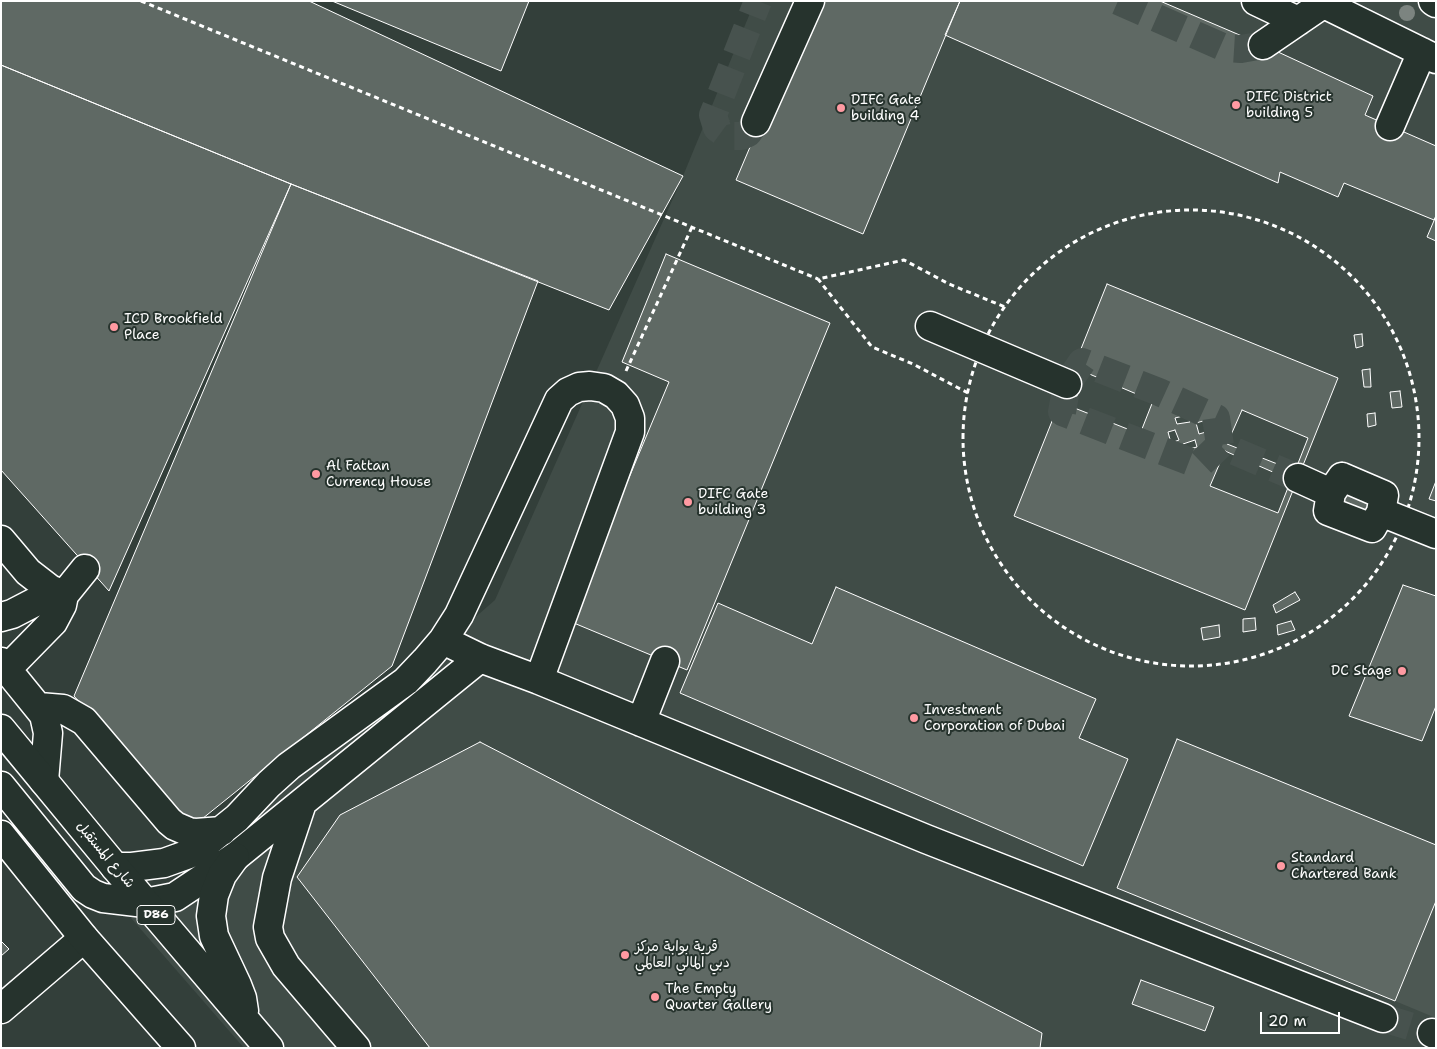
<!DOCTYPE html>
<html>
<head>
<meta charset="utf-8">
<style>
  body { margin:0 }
  #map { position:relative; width:1437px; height:1049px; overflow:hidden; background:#333f3a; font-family:"Shantell Sans",sans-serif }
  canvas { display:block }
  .frame { position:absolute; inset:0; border:2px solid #fff; pointer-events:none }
  .scale { position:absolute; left:1260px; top:1012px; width:80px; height:22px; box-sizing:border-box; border:2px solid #fff; border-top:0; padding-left:6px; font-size:15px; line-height:18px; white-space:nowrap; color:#fff; -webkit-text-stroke:4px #26332d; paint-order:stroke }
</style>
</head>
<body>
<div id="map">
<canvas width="1437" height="1049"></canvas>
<div class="frame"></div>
<div class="scale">20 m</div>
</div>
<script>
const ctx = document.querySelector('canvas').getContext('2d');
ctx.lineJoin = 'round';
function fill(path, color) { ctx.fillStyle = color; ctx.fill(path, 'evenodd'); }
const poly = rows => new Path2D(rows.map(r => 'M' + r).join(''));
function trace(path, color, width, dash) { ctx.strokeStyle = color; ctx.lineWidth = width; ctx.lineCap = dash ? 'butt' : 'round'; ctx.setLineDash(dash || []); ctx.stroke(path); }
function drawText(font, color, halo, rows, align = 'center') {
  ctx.font = font + ' "Shantell Sans","Playpen Sans Arabic",sans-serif'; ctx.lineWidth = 4; ctx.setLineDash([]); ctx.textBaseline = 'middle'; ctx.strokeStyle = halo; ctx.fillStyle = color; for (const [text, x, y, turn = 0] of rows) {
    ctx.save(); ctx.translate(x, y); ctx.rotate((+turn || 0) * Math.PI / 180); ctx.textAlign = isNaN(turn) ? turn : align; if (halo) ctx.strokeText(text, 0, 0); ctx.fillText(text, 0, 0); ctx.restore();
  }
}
fill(poly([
  [755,1,1436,1,1436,1048,244,1048,131,918,495,600,683,176]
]), '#404c47');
fill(poly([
  [1436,901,1436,1018,1395,1001]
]), '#4d5853');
const building = poly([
  [1,1,309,1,683,176,609,310,291,184,1,65,1,1],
  [332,1,529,1,501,71,332,1],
  [812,1,960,1,863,234,736,180,812,1],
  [960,1,1160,1,1263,45,1373,96,1365,115,1436,146,1436,216,1434,220,1344,183,1338,197,1280,172,1278,183,945,35,960,1],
  [1,65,291,184,109,591,1,470,1,65],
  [291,184,538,281,392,666,192,827,74,696,291,184],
  [1436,216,1436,241,1427,237,1436,216],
  [666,254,830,323,687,670,569,621,669,382,622,362,666,254],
  [1107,284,1338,378,1245,610,1014,516,1107,284],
  [1362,334,1363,346,1356,348,1354,335,1362,334],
  [1370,369,1371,387,1364,387,1362,370,1370,369],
  [1087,373,1153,401,1140,434,1072,407,1087,373],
  [1400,391,1402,407,1392,408,1390,392,1400,391],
  [1242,410,1308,438,1295,471,1227,444,1242,410],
  [1375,413,1376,425,1368,427,1367,414,1375,413],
  [1187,415,1190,422,1177,424,1175,418,1187,415],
  [1203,421,1206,432,1199,434,1196,423,1203,421],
  [1175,430,1179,440,1171,443,1168,432,1175,430],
  [1195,440,1197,447,1185,450,1183,444,1195,440],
  [1225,451,1291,480,1278,513,1210,486,1225,451],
  [1436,481,1436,501,1429,499,1436,481],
  [1342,486,1380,501,1372,521,1333,507,1342,486],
  [1403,585,1436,596,1436,706,1422,741,1349,716,1403,585],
  [836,587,1096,699,1079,738,1128,759,1083,866,680,693,718,603,812,644,836,587],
  [1295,592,1300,600,1276,613,1273,605,1295,592],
  [1255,618,1256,630,1243,632,1243,619,1255,618],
  [1291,621,1295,630,1278,635,1277,625,1291,621],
  [1219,625,1220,637,1203,640,1201,628,1219,625],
  [1177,739,1436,845,1436,901,1395,1001,1117,888,1177,739],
  [480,742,1042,1033,1040,1048,430,1048,297,877,340,815,480,742],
  [1,941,9,949,1,956,1,941],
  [1141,980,1214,1007,1205,1031,1132,1004,1141,980]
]);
fill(building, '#5f6964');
trace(building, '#fff', 1);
trace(poly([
  [1118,1,1225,48,1241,49,1263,45],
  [756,122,748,133,742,136,728,136,717,128,713,115,758,1],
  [1220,445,1216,418,1159,392,1082,362,1067,384,1062,412,1199,465,1220,445,1298,478],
  [1383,1018,1432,1033]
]), '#47524e', 28, [28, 14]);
const minor = poly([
  [1256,1,1298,21],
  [1318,1,1436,59],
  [1433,1,1436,3],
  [1263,45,1323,4],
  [756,122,810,1],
  [1390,126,1422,52],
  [930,326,1067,384],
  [1342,477,1384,495,1381,512,1372,528,1328,511,1331,493,1342,477],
  [1298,478,1331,493],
  [1381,512,1436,534],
  [1,540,28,572,50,589,64,595],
  [1,617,12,614,39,600,64,595],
  [443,640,480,658,539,680,926,839,1383,1018],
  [1,662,44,715,48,733,44,781],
  [7,669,53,622,62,605,64,595,85,569],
  [39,707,63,709,84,721,169,821,175,826,189,832,196,833,222,831],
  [641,722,665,661],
  [302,803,277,878,268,927,270,938,286,966,356,1048],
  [115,867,132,867,164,863,189,854,206,843,237,818,269,784,289,766,406,681,425,661,443,640,459,615,559,400,568,392,579,387,590,386,604,388,616,395,625,405,630,418,630,432,539,680],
  [145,903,175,897,235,857,480,658],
  [1,1009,84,938],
  [1432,1033,1436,1035]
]);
const major = poly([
  [1,729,115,867,269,1048],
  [1,786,84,888,93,894,103,898,145,903],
  [1,835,84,938,181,1048],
  [235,857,222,875,214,895,211,916,214,936,237,985,242,998,244,1011]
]);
trace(minor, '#fff', 31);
trace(major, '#fff', 31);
trace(poly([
  [141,1,818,279],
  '963 438a228 228 0 1 1 456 0a228 228 0 1 1-456 0Z',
  [626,371,692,227],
  [968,393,913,364,872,347,818,279,904,260,949,284,1005,307]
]), '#fff', 3, [5, 4]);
trace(minor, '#26332d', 28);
trace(major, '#26332d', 28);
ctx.fillStyle = '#7c8480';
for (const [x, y] of [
  [1407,13]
]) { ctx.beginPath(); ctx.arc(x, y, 8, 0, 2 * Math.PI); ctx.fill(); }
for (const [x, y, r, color] of [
  [1236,105,5,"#ff9aa2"],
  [841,108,5,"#ff9aa2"],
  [114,327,5,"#ff9aa2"],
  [316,474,5,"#ff9aa2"],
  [688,502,5,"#ff9aa2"],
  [1402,671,5,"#ff9aa2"],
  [914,718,5,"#ff9aa2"],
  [1281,866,5,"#ff9aa2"],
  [625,955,5,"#ff9aa2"],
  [655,997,5,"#ff9aa2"]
]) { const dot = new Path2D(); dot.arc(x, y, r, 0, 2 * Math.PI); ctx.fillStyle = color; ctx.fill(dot); trace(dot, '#26332d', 2); }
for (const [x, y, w] of [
  [156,915,38]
]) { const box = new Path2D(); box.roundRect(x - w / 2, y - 9.5, w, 19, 4); ctx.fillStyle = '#26332d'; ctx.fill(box); trace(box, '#fff', 1); }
drawText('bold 12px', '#fff', null, [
  ["D86",156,915]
]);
drawText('14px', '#fff', '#26332d', [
  ["DIFC District",1246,97],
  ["building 5",1246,113],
  ["DIFC Gate",851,100],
  ["building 4",851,116],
  ["ICD Brookfield",124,319],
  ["Place",124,335],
  ["Al Fattan",326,466],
  ["Currency House",326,482],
  ["DIFC Gate",698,494],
  ["building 3",698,510],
  ["DC Stage",1392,671,"right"],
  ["Investment",924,710],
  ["Corporation of Dubai",924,726],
  ["Standard",1291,858],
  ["Chartered Bank",1291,874],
  ["قرية بوابة مركز",635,947],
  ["دبي المالي العالمي",635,963],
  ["The Empty",665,989],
  ["Quarter Gallery",665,1005]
], 'left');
drawText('14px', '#fff', '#26332d', [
  ["شارع المستقبل",105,855,50]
]);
</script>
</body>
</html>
